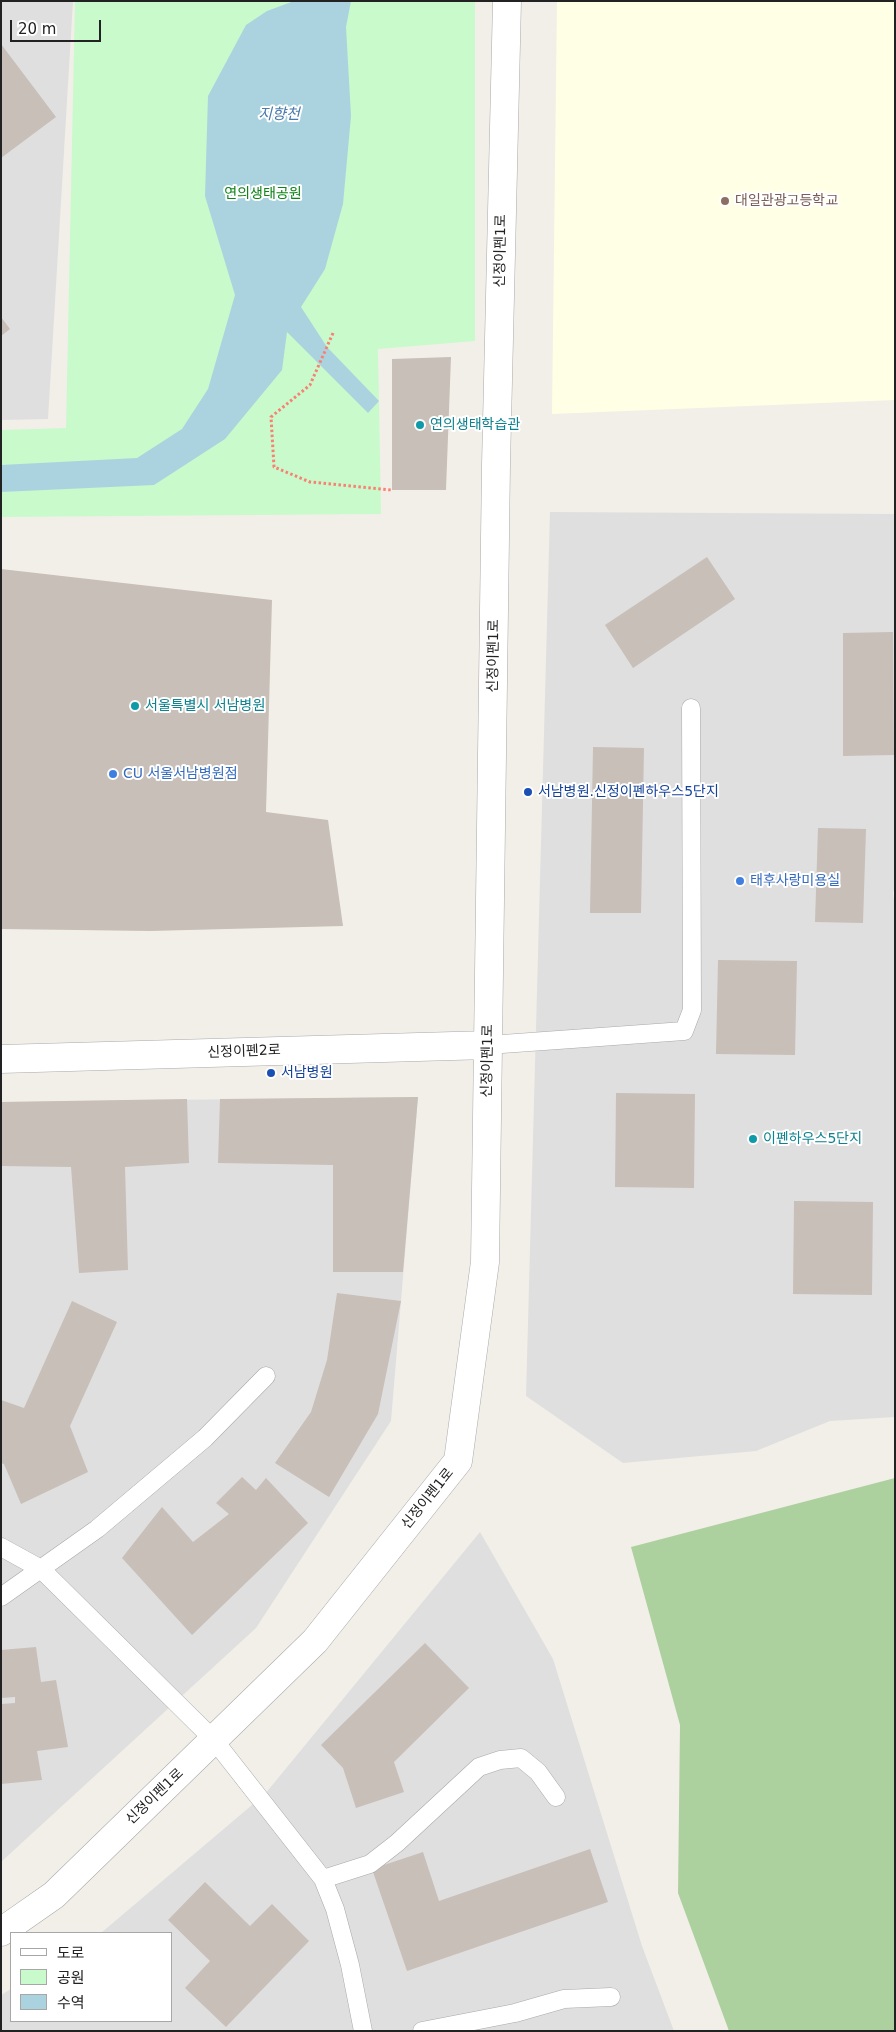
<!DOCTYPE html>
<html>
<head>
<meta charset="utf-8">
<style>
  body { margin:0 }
  #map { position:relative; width:896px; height:2032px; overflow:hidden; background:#f2efe9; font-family:"DejaVu Sans","Noto Sans KR",sans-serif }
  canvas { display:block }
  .frame { position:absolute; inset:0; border:2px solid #222; pointer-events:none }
  .legend { position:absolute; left:10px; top:1932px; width:162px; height:90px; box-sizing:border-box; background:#fff; border:1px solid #a7a7a7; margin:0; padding:6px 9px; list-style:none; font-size:15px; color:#222 }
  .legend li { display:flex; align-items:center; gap:10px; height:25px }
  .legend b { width:25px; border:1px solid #a7a7a7 }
  .scale { position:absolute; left:10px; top:20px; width:91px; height:22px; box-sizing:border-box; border:2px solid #222; border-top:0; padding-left:6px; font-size:15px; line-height:18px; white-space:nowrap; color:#222; -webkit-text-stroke:4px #fff; paint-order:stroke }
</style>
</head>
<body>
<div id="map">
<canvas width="896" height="2032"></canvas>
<div class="frame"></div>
<ul class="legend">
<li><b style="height:6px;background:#fff"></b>도로</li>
<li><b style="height:14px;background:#c8facc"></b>공원</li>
<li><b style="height:14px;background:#aad3df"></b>수역</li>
</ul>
<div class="scale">20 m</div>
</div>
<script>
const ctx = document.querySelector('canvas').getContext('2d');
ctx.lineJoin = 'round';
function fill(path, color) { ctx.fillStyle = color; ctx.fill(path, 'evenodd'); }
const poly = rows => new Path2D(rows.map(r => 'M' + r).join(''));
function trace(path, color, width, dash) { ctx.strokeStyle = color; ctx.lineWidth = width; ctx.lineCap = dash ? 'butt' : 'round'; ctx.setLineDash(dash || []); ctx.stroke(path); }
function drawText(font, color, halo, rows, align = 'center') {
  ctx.font = font + ' "DejaVu Sans","Noto Sans KR",sans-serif'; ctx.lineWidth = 4; ctx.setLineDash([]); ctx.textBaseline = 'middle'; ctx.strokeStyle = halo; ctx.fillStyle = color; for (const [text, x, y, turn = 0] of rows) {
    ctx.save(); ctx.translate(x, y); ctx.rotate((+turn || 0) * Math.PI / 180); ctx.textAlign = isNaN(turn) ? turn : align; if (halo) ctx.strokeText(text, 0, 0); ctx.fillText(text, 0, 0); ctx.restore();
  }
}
fill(poly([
  [1,1,73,1,48,419,1,420],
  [550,512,895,514,895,886,893,893,895,908,895,1417,830,1421,756,1451,623,1463,526,1396],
  [418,1097,391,1421,256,1628,1,1862,1,1102],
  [480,1532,553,1659,642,1946,674,2031,1,2031,1,1995,11,1989,11,2021,171,2021,171,1933,101,1933,265,1794]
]), '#e0dfdf');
fill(poly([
  [557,1,895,1,895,400,552,414]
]), '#ffffe5');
fill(poly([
  [895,1478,895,2031,729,2031,678,1893,680,1725,631,1547]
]), '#add19e');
fill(poly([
  [75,1,475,1,475,341,378,349,381,514,1,517,1,430,66,428]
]), '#c8facc');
fill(poly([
  [294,1,351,1,346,27,351,116,343,204,325,269,301,307,327,347,379,401,368,413,287,332,282,370,225,439,154,485,1,492,1,465,137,458,182,429,208,389,235,295,205,196,208,96,246,25,267,11]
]), '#aad3df');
fill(poly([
  [1,44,56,117,1,158],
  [1,317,10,329,1,336],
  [451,357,446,490,392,490,392,359],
  [707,557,735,599,633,668,605,625],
  [1,569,272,600,266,812,328,820,343,926,150,931,1,929],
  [893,632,894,755,843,756,843,633],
  [593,747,644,748,641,913,590,913],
  [818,828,866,829,863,923,815,922],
  [718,960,797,961,795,1055,716,1054],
  [616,1093,695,1094,694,1188,615,1187],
  [418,1097,403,1272,333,1272,333,1165,218,1163,220,1099],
  [187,1099,189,1163,125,1167,128,1270,79,1273,71,1167,1,1166,1,1102],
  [794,1201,873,1202,872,1295,793,1294],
  [337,1293,401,1301,378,1414,329,1497,275,1463,311,1412,327,1360],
  [72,1301,117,1322,70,1426,88,1472,21,1504,4,1464,1,1463,1,1400,24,1408],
  [242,1477,256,1490,266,1478,308,1523,192,1635,122,1558,162,1507,193,1542,229,1514,216,1503],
  [425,1643,469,1688,394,1762,404,1792,356,1808,343,1768,321,1745],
  [36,1647,41,1682,56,1680,68,1747,37,1751,42,1780,1,1784,1,1704,15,1703,15,1697,1,1698,1,1650],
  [590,1849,608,1902,407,1971,372,1869,423,1852,439,1901],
  [205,1882,250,1926,272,1904,309,1941,226,2027,185,1988,210,1961,168,1920]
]), '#c7bfb8');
const lane = poly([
  [488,1045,684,1031,692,1010,691,708],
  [1,1547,41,1569,214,1740,323,1879,335,1909,350,1965,363,2031],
  [1,1597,97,1529,205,1438,266,1376],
  [323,1879,370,1864,397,1843,479,1767,500,1760,521,1758,538,1772,556,1797],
  [422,2031,515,2013,564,1999,611,1997]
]);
const street = poly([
  [1,1059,488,1045],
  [1,1932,54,1895,315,1641,458,1461,485,1262,496,465,507,1]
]);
trace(lane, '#a9a9a9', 19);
trace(street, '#a9a9a9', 29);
trace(poly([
  [333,333,310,385,271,417,274,467,310,482,392,490]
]), '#fa8072', 3, [2.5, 2.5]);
trace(lane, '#fff', 18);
trace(street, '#fff', 28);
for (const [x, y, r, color] of [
  [725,201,5,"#8d6e63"],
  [420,425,5,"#0f9aa8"],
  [135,706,5,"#0f9aa8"],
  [113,774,5,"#3f7fe0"],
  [528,792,5,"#1a4fb4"],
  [740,881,5,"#3f7fe0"],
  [271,1073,5,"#1a4fb4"],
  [753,1139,5,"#0f9aa8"]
]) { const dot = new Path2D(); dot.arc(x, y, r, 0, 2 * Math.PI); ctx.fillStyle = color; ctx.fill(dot); trace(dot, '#fff', 2); }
drawText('14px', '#0c8416', '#fff', [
  ["연의생태공원",263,194]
]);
drawText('14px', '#785e54', '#fff', [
  ["대일관광고등학교",735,201]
], 'left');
drawText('14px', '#222', '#fff', [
  ["신정이펜1로",501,251,-89],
  ["신정이펜1로",494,656,-89],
  ["신정이펜2로",244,1052,-2],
  ["신정이펜1로",488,1061,-89],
  ["신정이펜1로",428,1499,-51],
  ["신정이펜1로",155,1797,-44]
]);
drawText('14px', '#0d838f', '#fff', [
  ["연의생태학습관",430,425],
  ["서울특별시 서남병원",145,706],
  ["이펜하우스5단지",763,1139]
], 'left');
drawText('14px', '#366cbe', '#fff', [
  ["CU 서울서남병원점",123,774],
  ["태후사랑미용실",750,881]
], 'left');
drawText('14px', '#164399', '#fff', [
  ["서남병원.신정이펜하우스5단지",538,792],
  ["서남병원",281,1073]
], 'left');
drawText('italic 15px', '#4a7aab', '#fff', [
  ["지향천",279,115]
]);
</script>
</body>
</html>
